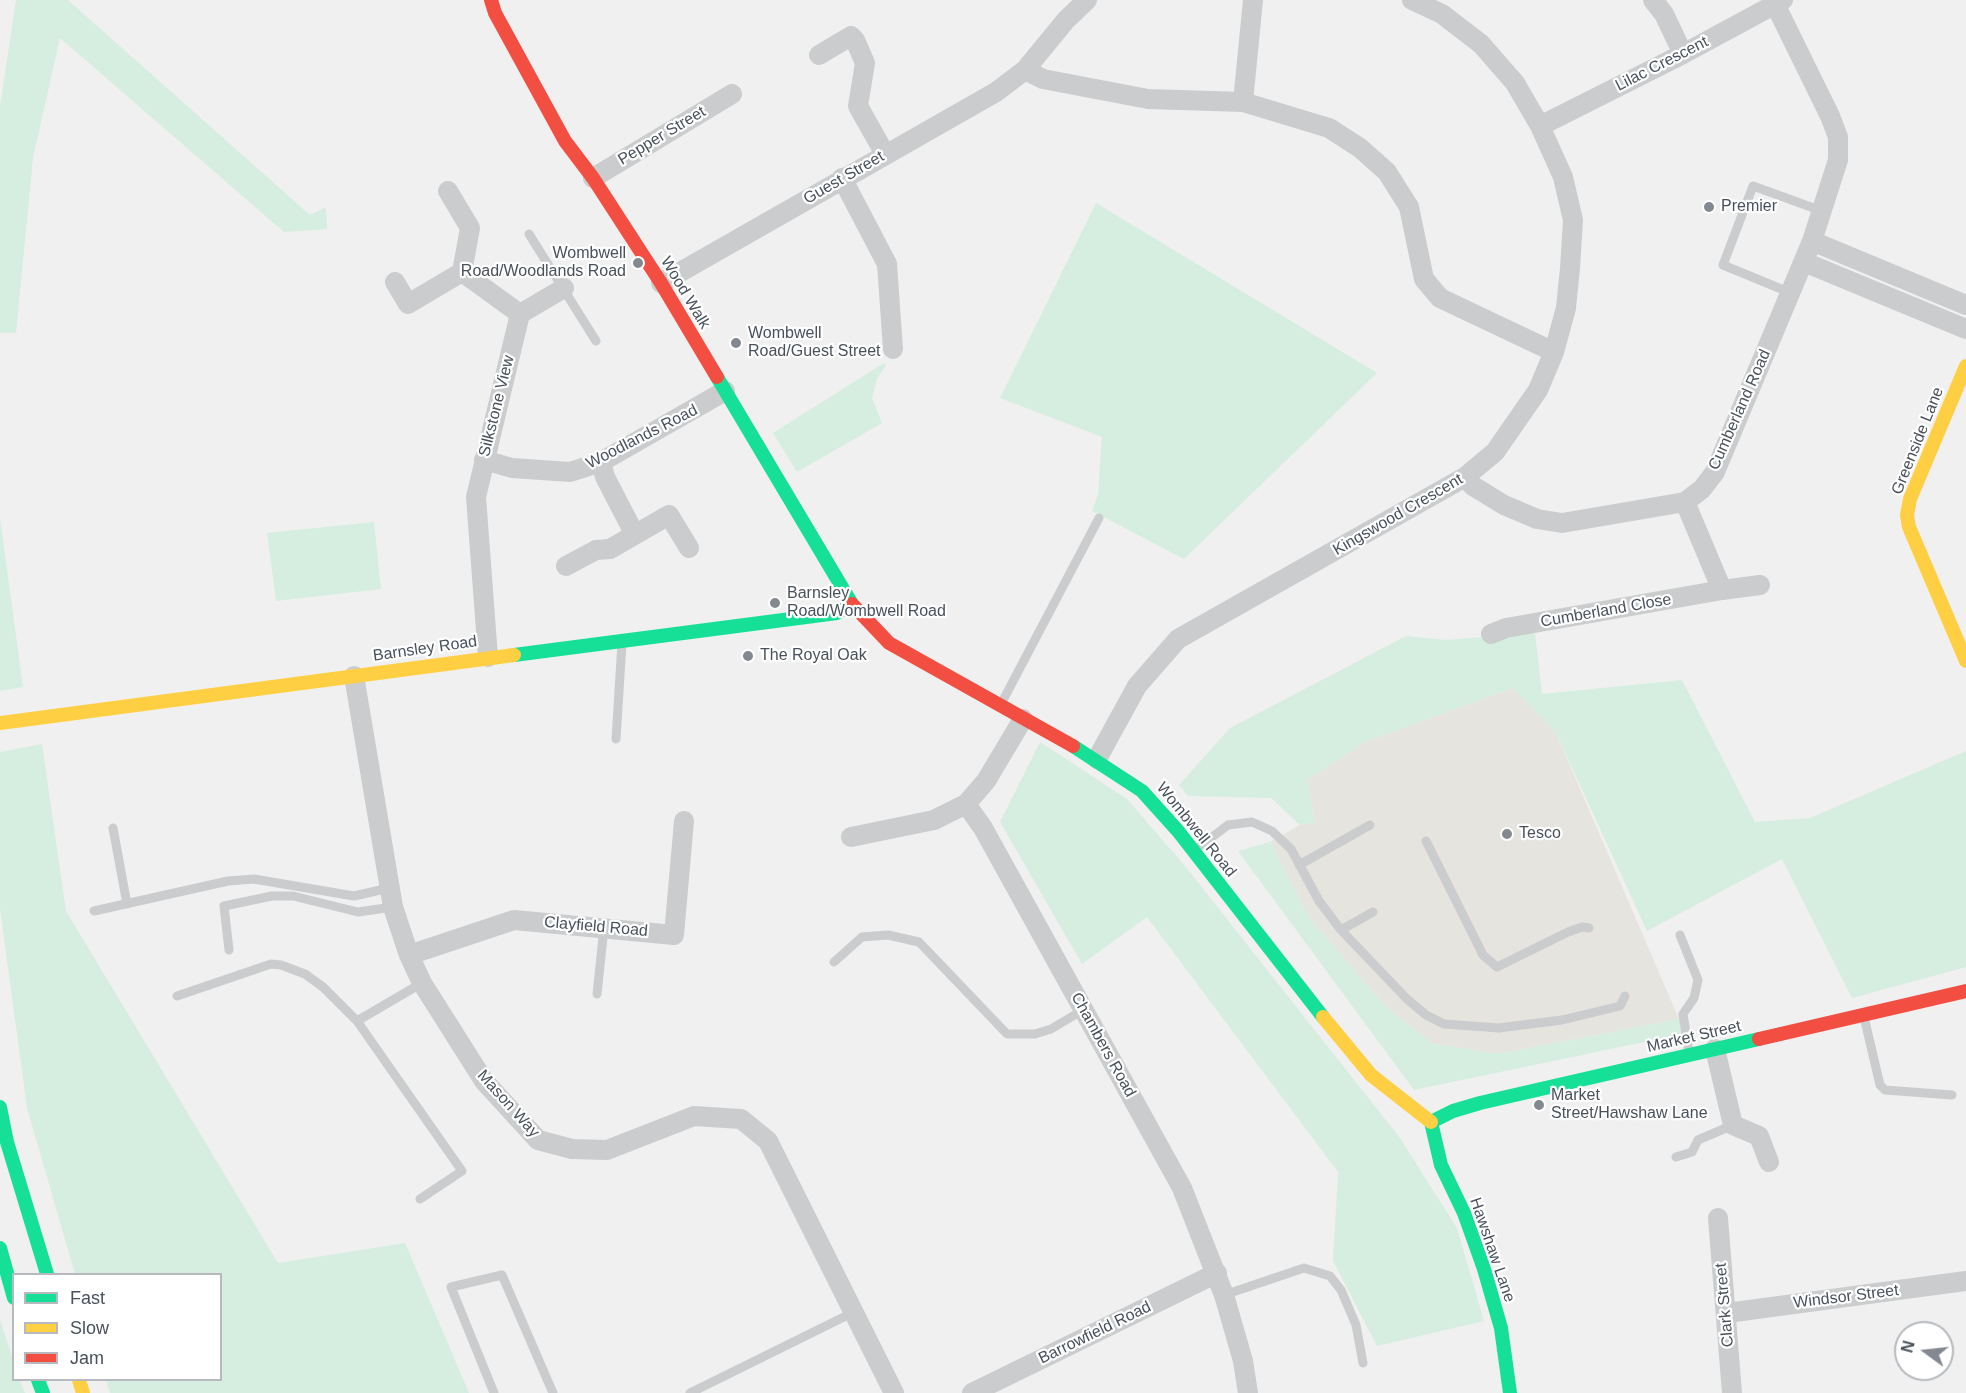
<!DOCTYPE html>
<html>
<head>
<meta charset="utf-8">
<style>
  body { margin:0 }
  #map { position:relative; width:1966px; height:1393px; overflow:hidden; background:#f0f0f0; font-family:Helvetica,sans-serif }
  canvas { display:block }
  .legend { position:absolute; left:12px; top:1273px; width:210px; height:108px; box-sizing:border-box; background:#fff; border:2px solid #b6b9be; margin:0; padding:8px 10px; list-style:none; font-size:18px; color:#48515c }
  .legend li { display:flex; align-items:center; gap:12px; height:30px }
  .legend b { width:30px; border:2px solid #b6b9be }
  .north { position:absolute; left:1894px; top:1321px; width:60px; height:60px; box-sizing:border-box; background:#fff; border:2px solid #b6b9be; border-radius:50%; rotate:285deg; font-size:16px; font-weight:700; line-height:24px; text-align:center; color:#48515c }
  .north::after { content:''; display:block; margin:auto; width:21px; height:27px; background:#838990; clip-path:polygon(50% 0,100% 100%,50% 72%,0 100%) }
</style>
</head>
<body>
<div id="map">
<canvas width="1966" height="1393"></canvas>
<ul class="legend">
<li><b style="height:8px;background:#16e098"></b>Fast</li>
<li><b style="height:8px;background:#ffcf43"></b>Slow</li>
<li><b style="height:8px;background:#f24e42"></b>Jam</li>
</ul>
<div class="north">N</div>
</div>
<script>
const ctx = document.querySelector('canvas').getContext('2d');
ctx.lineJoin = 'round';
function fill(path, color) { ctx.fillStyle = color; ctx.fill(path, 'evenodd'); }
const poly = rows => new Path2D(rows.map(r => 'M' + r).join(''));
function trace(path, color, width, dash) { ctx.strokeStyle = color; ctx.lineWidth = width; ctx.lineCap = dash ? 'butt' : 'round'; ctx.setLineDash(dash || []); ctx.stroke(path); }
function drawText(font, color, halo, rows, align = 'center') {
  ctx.font = font + ' Helvetica,sans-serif'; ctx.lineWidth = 4.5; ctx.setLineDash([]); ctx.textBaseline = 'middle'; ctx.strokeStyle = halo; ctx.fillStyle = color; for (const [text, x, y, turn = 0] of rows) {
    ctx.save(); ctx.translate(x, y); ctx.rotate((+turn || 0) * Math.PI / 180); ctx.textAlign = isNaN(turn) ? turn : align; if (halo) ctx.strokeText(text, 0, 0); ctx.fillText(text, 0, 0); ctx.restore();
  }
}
fill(poly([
  [1513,688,1556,733,1679,1019,1498,1054,1431,1043,1384,1005,1309,917,1270,842,1300,825,1315,822,1307,780,1365,742]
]), '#e5e4de');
fill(poly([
  [16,0,68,0,310,215,326,207,327,229,284,232,60,38,33,158,16,333,0,333,0,106],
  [1096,203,1377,373,1184,559,1092,511,1098,494,1102,437,1000,398],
  [884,363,886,365,877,379,872,398,882,423,797,472,773,433],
  [0,518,23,687,0,691],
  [374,522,381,589,276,601,267,533],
  [1535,633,1542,694,1682,680,1755,822,1810,818,1966,751,1966,967,1852,998,1782,859,1647,931,1556,733,1513,688,1365,742,1307,780,1315,822,1300,825,1271,798,1188,796,1179,785,1230,728,1406,636,1446,640],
  [1040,742,1127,799,1185,866,1400,1138,1457,1228,1484,1321,1377,1346,1333,1261,1338,1172,1147,917,1082,964,1000,822],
  [42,744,66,911,278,1263,405,1243,469,1393,110,1393,106,1380,220,1380,220,1274,75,1274,27,1108,0,909,0,752],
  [1270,842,1309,917,1384,1005,1431,1043,1498,1054,1679,1019,1692,1032,1414,1090,1238,851],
  [0,1319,13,1360,14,1380,20,1380,25,1393,0,1393]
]), '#d5eee0');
trace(poly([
  [529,234,596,341],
  [1791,293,1723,265,1753,186,1822,211],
  [1001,704,1099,518],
  [616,739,622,643],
  [113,828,127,904],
  [1426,841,1483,955,1497,967,1568,932,1582,927,1589,928],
  [1195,850,1228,825,1252,822,1272,831,1291,849,1319,901,1341,930,1407,999,1426,1015,1444,1024,1499,1028,1562,1020,1620,1006,1625,996],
  [1299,865,1370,825],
  [94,911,228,881,254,879,354,896,389,888],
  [1341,930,1373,912],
  [1680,935,1698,980,1694,998,1683,1014,1689,1053],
  [229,950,224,906,272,896,293,896,358,912,393,907],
  [834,962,862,937,888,935,919,942,1007,1034,1035,1034,1051,1029,1083,1010],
  [597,994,604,928],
  [177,996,271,964,281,965,305,974,323,987,357,1021,422,983],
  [1864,1017,1880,1085,1885,1090,1952,1095],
  [357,1021,462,1171,420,1199],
  [1676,1157,1692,1152,1698,1140,1733,1125],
  [1224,1295,1304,1268,1330,1276,1341,1290,1356,1325,1363,1363],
  [494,1393,451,1287,502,1275,553,1393],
  [690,1393,854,1312]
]), '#caccce', 9);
trace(poly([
  [1653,0,1664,14,1683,54],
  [819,55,851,36,855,40,865,63,858,106,885,154],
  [1025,70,1043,79,1148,99,1243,102,1329,128,1360,148,1387,172,1409,207,1424,279,1440,298,1554,352],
  [1243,102,1253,0],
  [1540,126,1683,54,1783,0],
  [593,178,732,94],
  [842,178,887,264,893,349],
  [448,191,470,228,462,272,520,314,476,497,488,657],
  [1812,241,1966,305],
  [1804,262,1966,329],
  [395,282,408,304,462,272],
  [661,283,996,92,1025,70,1066,20,1087,0],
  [520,314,564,288],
  [484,460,512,468,570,472,601,462,725,391],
  [601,462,605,477,634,533],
  [1465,477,1473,486,1504,505,1537,519,1562,523,1685,502,1702,489,1715,472,1812,241,1838,160,1838,137,1830,116,1775,4],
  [566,566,596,550,610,549,669,515,689,548],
  [1722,590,1760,585],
  [1491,634,1506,628,1722,590,1685,502],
  [354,676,393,907,409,955,422,983,484,1081,538,1140,572,1149,607,1150,694,1116,741,1119,768,1141,894,1393],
  [1023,719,986,781,966,804,983,828,1182,1188,1224,1295,1243,1361,1248,1393],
  [1097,759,1137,686,1178,639,1465,477,1495,452,1538,390,1554,352,1566,308,1570,268,1573,220,1563,177,1540,126,1515,83,1481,44,1442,14,1412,0],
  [851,837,934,820,966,804],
  [409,955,514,920,674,935,684,821],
  [1715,1049,1733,1125,1759,1136,1769,1162],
  [1718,1218,1732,1393],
  [1727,1313,1966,1281],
  [972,1393,1217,1273]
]), '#caccce', 20);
trace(poly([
  [717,377,852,604],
  [514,655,837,613,852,604],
  [1073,746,1142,791,1178,831,1323,1017],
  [0,1107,7,1142,47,1274],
  [1431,1122,1453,1111,1480,1103,1759,1039],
  [1431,1122,1441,1165,1464,1213,1484,1269,1501,1328,1510,1393],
  [0,1248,14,1298],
  [38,1380,43,1393]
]), '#16e098', 14);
trace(poly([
  [1966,366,1910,499,1907,515,1909,527,1966,661],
  [0,723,514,655],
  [1323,1017,1371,1075,1431,1122],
  [79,1380,83,1393]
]), '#ffcf43', 14);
trace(poly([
  [491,0,495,13,565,141,593,178,661,283,717,377],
  [852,604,889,643,1073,746],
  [1759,1039,1966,991]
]), '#f24e42', 14);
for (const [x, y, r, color] of [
  [1709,207,6,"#838990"],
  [638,263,6,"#838990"],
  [736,343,6,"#838990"],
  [775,603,6,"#838990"],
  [748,656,6,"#838990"],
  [1507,834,6,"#838990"],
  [1539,1105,6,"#838990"]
]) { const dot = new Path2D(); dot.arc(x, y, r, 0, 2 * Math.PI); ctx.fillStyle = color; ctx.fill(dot); trace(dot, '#fff', 2); }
drawText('16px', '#48515c', '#fff', [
  ["Lilac Crescent",1662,64,-27],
  ["Pepper Street",662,136,-31],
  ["Guest Street",844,178,-30],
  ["Wood Walk",685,293,59],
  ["Silkstone View",497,406,-76],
  ["Cumberland Road",1740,410,-66],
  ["Woodlands Road",642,437,-27],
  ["Greenside Lane",1918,441,-68],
  ["Kingswood Crescent",1398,515,-30],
  ["Cumberland Close",1606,611,-10],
  ["Barnsley Road",425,649,-8],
  ["Wombwell Road",1196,830,51],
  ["Clayfield Road",596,927,5],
  ["Market Street",1694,1037,-13],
  ["Chambers Road",1103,1045,61],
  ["Mason Way",508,1104,48],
  ["Hawshaw Lane",1492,1250,71],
  ["Windsor Street",1846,1297,-7],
  ["Clark Street",1725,1305,-95],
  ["Barrowfield Road",1095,1333,-26]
]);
drawText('16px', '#48515c', '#fff', [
  ["Premier",1721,207],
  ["Wombwell",626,254,"right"],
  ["Road/Woodlands Road",626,272,"right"],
  ["Wombwell",748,334],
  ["Road/Guest Street",748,352],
  ["Barnsley",787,594],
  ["Road/Wombwell Road",787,612],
  ["The Royal Oak",760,656],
  ["Tesco",1519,834],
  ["Market",1551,1096],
  ["Street/Hawshaw Lane",1551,1114]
], 'left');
</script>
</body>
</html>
